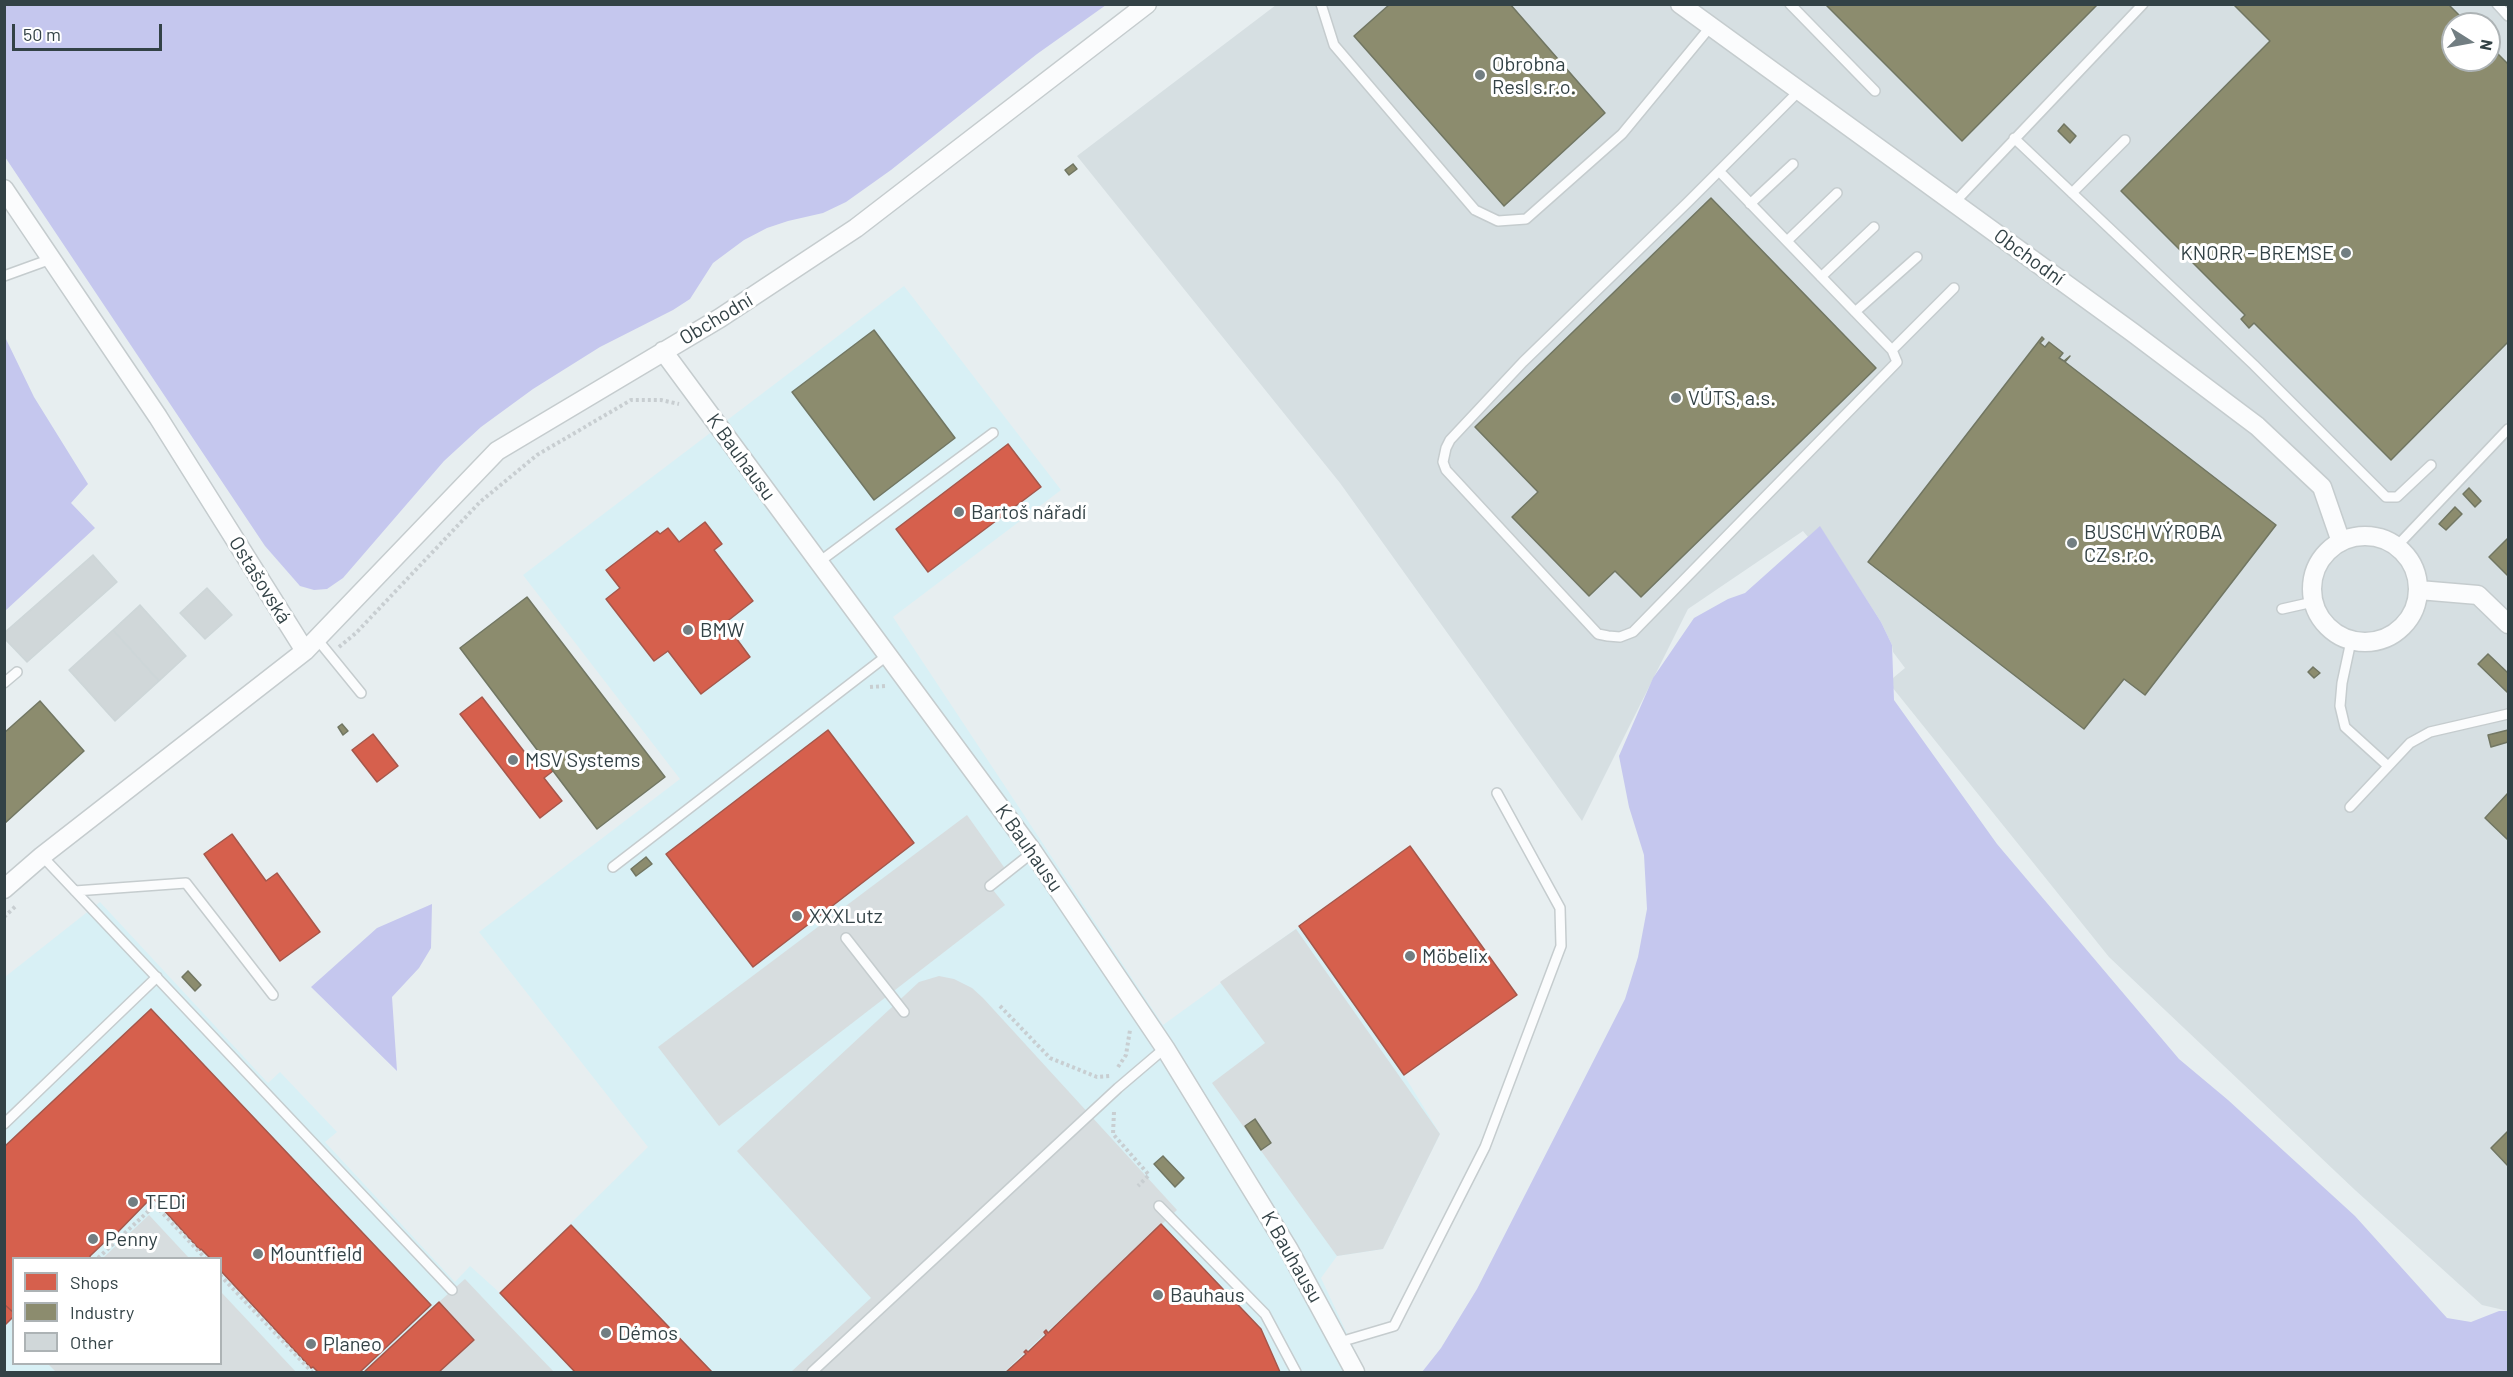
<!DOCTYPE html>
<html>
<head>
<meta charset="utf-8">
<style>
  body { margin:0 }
  #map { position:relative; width:2513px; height:1377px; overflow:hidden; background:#e7eef0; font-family:Barlow,sans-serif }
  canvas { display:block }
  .frame { position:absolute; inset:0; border:6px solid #334246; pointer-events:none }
  .legend { position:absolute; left:12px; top:1257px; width:210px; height:108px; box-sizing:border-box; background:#fff; border:2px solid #adb3b5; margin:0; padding:8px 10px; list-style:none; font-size:18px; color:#334246 }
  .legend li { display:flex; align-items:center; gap:12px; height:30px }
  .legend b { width:30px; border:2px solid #adb3b5 }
  .north { position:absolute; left:2441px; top:12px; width:60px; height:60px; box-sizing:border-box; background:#fff; border:2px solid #adb3b5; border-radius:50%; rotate:101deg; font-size:16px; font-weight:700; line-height:24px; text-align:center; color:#334246 }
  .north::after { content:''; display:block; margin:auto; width:21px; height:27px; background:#727e82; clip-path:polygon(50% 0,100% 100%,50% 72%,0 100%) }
  .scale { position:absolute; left:12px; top:24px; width:150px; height:27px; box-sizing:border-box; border:3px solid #334246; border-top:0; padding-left:8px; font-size:18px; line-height:21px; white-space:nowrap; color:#334246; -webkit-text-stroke:4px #fff; paint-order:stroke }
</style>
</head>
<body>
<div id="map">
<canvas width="2513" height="1377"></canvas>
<div class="frame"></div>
<ul class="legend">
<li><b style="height:16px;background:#d6604d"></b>Shops</li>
<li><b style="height:16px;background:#8c8c6e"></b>Industry</li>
<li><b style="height:16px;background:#d0d7d9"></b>Other</li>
</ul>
<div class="north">N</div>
<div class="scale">50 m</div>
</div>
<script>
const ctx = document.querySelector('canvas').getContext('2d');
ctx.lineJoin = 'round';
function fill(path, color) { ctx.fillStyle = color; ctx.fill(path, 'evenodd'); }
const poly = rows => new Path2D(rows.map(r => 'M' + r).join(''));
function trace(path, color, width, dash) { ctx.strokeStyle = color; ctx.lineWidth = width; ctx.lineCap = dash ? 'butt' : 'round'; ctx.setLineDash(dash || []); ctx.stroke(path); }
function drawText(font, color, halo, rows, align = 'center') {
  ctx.font = font + ' Barlow,sans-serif'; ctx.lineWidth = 6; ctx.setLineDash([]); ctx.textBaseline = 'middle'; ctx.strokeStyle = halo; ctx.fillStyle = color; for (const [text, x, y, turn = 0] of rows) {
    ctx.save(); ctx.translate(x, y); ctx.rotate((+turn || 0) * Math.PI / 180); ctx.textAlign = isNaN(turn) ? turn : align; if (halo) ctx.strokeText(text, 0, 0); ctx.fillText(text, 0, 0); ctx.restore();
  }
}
fill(poly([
  [904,286,1061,490,893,617,1163,1025,1410,846,1517,995,1404,1075,1440,1134,1383,1249,1337,1256,1321,1278,1365,1372,5,1372,5,977,100,902,268,1083,280,1072,337,1132,325,1142,455,1282,470,1266,500,1293,648,1147,479,932,680,779,523,575],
  [14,1258,220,1258,220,1364,14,1364]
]), '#d8f0f5');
fill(poly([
  [1276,5,2508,5,2508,1311,2482,1305,2355,1190,2109,957,1892,687,1893,678,1905,668,1893,652,1892,645,1881,622,1820,527,1808,537,1803,531,1688,609,1582,821,1340,483,1077,156],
  [2453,24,2489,24,2489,60,2453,60]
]), '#d6dfe2');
fill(poly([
  [4,5,5,4,1106,5,1037,54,891,170,846,202,823,213,788,221,767,228,744,240,713,263,690,299,673,310,600,347,533,389,481,427,444,461,343,578,327,589,314,590,300,586,265,546,5,157],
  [5,337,34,397,88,484,71,503,95,528,5,611],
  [1820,526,1881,622,1892,645,1894,700,1997,844,2179,1059,2228,1100,2355,1216,2447,1318,2471,1322,2499,1311,2508,1311,2508,1372,1422,1372,1441,1348,1477,1289,1625,999,1638,957,1647,909,1644,855,1629,807,1619,756,1653,678,1694,618,1728,599,1745,593],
  [432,904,431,948,419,968,392,997,397,1071,311,987,377,928]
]), '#c5c7ee');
fill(poly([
  [967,815,1011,877,993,890,1005,905,719,1126,658,1047],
  [1296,929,1440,1134,1383,1249,1337,1256,1212,1083,1265,1043,1220,982],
  [939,976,954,979,972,988,983,998,1177,1210,1004,1372,791,1372,871,1298,737,1151,919,982],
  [149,1215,189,1258,103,1258],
  [465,1279,499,1315,554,1372,439,1372,473,1340,439,1302],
  [221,1292,296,1372,56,1372,48,1364,220,1364]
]), '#d7dddf');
const shops = poly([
  [1008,444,1041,487,928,572,896,529,1008,444],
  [705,522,722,544,714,550,753,601,725,623,750,657,701,694,668,651,654,661,606,599,620,588,606,570,657,531,660,534,668,528,679,542,705,522],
  [482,697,533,763,542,756,553,771,544,778,562,801,540,818,460,714,482,697],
  [828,730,914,843,753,967,666,854,828,730],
  [373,734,398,766,377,782,352,750,373,734],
  [232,834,266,881,277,873,320,932,280,961,204,854,232,834],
  [1410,846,1517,995,1404,1075,1299,926,1410,846],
  [151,1009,431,1305,360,1372,318,1372,313,1367,311,1368,220,1270,220,1258,210,1258,201,1249,200,1250,152,1197,113,1237,111,1236,90,1256,90,1258,14,1258,14,1313,4,1304,4,1147,151,1009],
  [1161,1224,1261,1329,1280,1372,1006,1372,1026,1354,1024,1352,1026,1350,1028,1352,1046,1335,1044,1332,1046,1330,1048,1333,1161,1224],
  [571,1225,712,1372,575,1372,500,1293,571,1225],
  [439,1302,474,1340,439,1372,364,1372,439,1302],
  [4,1304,14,1313,14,1316,4,1326,4,1304]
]);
fill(shops, '#d6604d');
trace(shops, '#a5574b', 1.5);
const industry = poly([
  [1390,4,1510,4,1605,113,1504,206,1354,36,1390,4],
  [1825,4,2098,4,1962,141,1825,4],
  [2233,4,2448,4,2468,24,2453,24,2453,60,2489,60,2489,45,2508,64,2508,342,2391,460,2254,323,2249,328,2241,319,2245,315,2121,191,2270,41,2233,4],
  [2064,124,2076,136,2070,143,2058,131,2064,124],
  [1073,164,1077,169,1069,175,1065,170,1073,164],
  [1711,198,1876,368,1641,597,1615,571,1589,596,1512,517,1538,492,1475,427,1711,198],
  [874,330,955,438,874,500,792,392,874,330],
  [2042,337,2044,339,2040,343,2045,347,2049,342,2063,353,2059,358,2064,361,2070,356,2065,362,2276,525,2145,695,2124,679,2084,729,1868,562,2042,337],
  [2469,488,2481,501,2475,507,2463,494,2469,488],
  [2455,507,2462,514,2446,530,2439,524,2455,507],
  [2508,538,2508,576,2489,557,2508,538],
  [527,597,665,777,597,829,460,648,527,597],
  [2488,654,2508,673,2508,693,2478,664,2488,654],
  [2313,667,2320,673,2314,678,2308,672,2313,667],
  [40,701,84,751,4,824,4,733,40,701],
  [342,724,348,731,343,735,338,727,342,724],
  [2508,730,2508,742,2491,747,2488,735,2508,730],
  [2508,793,2508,840,2485,818,2508,793],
  [646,857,652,864,636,876,631,869,646,857],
  [188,971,201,985,195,991,182,977,188,971],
  [1255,1119,1271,1143,1261,1150,1245,1126,1255,1119],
  [2508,1131,2508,1166,2491,1148,2508,1131],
  [1163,1156,1184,1178,1175,1187,1154,1164,1163,1156]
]);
fill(industry, '#8c8c6e');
trace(industry, '#717662', 1.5);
const building = poly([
  [93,555,117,582,27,662,4,638,4,633,93,555],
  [207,588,232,615,205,639,180,613,207,588],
  [140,605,186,656,159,681,113,630,140,605],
  [113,630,159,681,115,721,69,670,113,630]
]);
fill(building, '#d0d7d9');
trace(building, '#cdd6d8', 1.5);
const lane = poly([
  [1321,4,1334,45,1475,210,1498,221,1526,219,1622,134,1711,26],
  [1790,4,1875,91],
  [2497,4,2508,16],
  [2014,138,2254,365,2386,497,2397,497,2431,465],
  [1719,171,1892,350,1897,362,1633,632,1620,637,1608,636,1598,634,1446,470,1443,462,1446,448,1450,440,1523,362,1688,202,1799,91],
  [2072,193,2125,140],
  [1954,203,2143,4],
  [1750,204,1793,164],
  [1787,241,1837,193],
  [4,276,51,259],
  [1821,277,1874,227],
  [1855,312,1917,257],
  [1892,350,1954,288],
  [2397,546,2508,429],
  [819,562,993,433],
  [2282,609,2313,602],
  [317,639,361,693],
  [2351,641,2342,683,2340,706,2345,727,2388,766],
  [4,683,17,672],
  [2350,807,2410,743,2430,732,2508,714],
  [42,856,452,1290],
  [613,867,889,654],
  [990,886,1033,852],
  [75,891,186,883,273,995],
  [846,938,904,1012],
  [4,1124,157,977],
  [1159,1206,1265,1314,1296,1372],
  [1340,1342,1394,1326,1485,1147,1561,946,1560,908,1497,793],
  [812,1372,1118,1088,1165,1048]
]);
const street = poly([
  [1680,4,2132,332,2257,426,2322,487,2341,542],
  [4,189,158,417,305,651],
  [663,351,1033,852,1165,1048,1289,1250,1355,1372],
  '2312 589a53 53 0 1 1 106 0a53 53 0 1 1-106 0Z',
  [2419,590,2478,595,2508,624],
  [4,889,42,856,305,651,497,451,720,318,856,228,1147,4]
]);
trace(lane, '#c5ccce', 12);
trace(street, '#c5ccce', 21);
trace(poly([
  [339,647,356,633,480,502,537,455,631,400,661,400,679,404],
  [870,687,886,686],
  [4,917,17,905],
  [1000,1006,1050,1058,1097,1077,1110,1076],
  [1118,1067,1126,1055,1130,1030],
  [1114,1112,1113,1134,1149,1175,1138,1186],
  [98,1258,155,1205,205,1258],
  [220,1275,312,1372]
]), '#c8ced1', 4, [3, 3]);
trace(lane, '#fbfcfd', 9);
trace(street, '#fbfcfd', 18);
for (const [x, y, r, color] of [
  [1480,75,6,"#727e82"],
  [2346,253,6,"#727e82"],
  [1676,398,6,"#727e82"],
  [959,512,6,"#727e82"],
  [2072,543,6,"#727e82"],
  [688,630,6,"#727e82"],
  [513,760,6,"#727e82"],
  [797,916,6,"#727e82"],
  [1410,956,6,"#727e82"],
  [133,1202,6,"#727e82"],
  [93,1239,6,"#727e82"],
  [258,1254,6,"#727e82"],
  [1158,1295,6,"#727e82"],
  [606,1333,6,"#727e82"],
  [311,1344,6,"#727e82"]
]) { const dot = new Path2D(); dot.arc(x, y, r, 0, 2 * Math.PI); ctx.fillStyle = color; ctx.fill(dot); trace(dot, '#fff', 2); }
drawText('20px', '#334246', '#fff', [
  ["Obrobna",1492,64],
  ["Resl s.r.o.",1492,87],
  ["KNORR - BREMSE",2334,253,"right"],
  ["VÚTS, a.s.",1688,398],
  ["Bartoš nářadí",971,512],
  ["BUSCH VÝROBA",2084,532],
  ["CZ s.r.o.",2084,555],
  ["BMW",700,630],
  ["MSV Systems",525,760],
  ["XXXLutz",809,916],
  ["Möbelix",1422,956],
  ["TEDi",145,1202],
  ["Penny",105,1239],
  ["Mountfield",270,1254],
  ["Bauhaus",1170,1295],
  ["Démos",618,1333],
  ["Planeo",323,1344]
], 'left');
drawText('20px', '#334246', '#fff', [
  ["Obchodní",2029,257,36],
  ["Obchodní",716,319,-31],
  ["K Bauhausu",741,457,54],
  ["Ostašovská",260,580,58],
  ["K Bauhausu",1029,848,55],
  ["K Bauhausu",1292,1257,60]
]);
</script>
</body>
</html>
